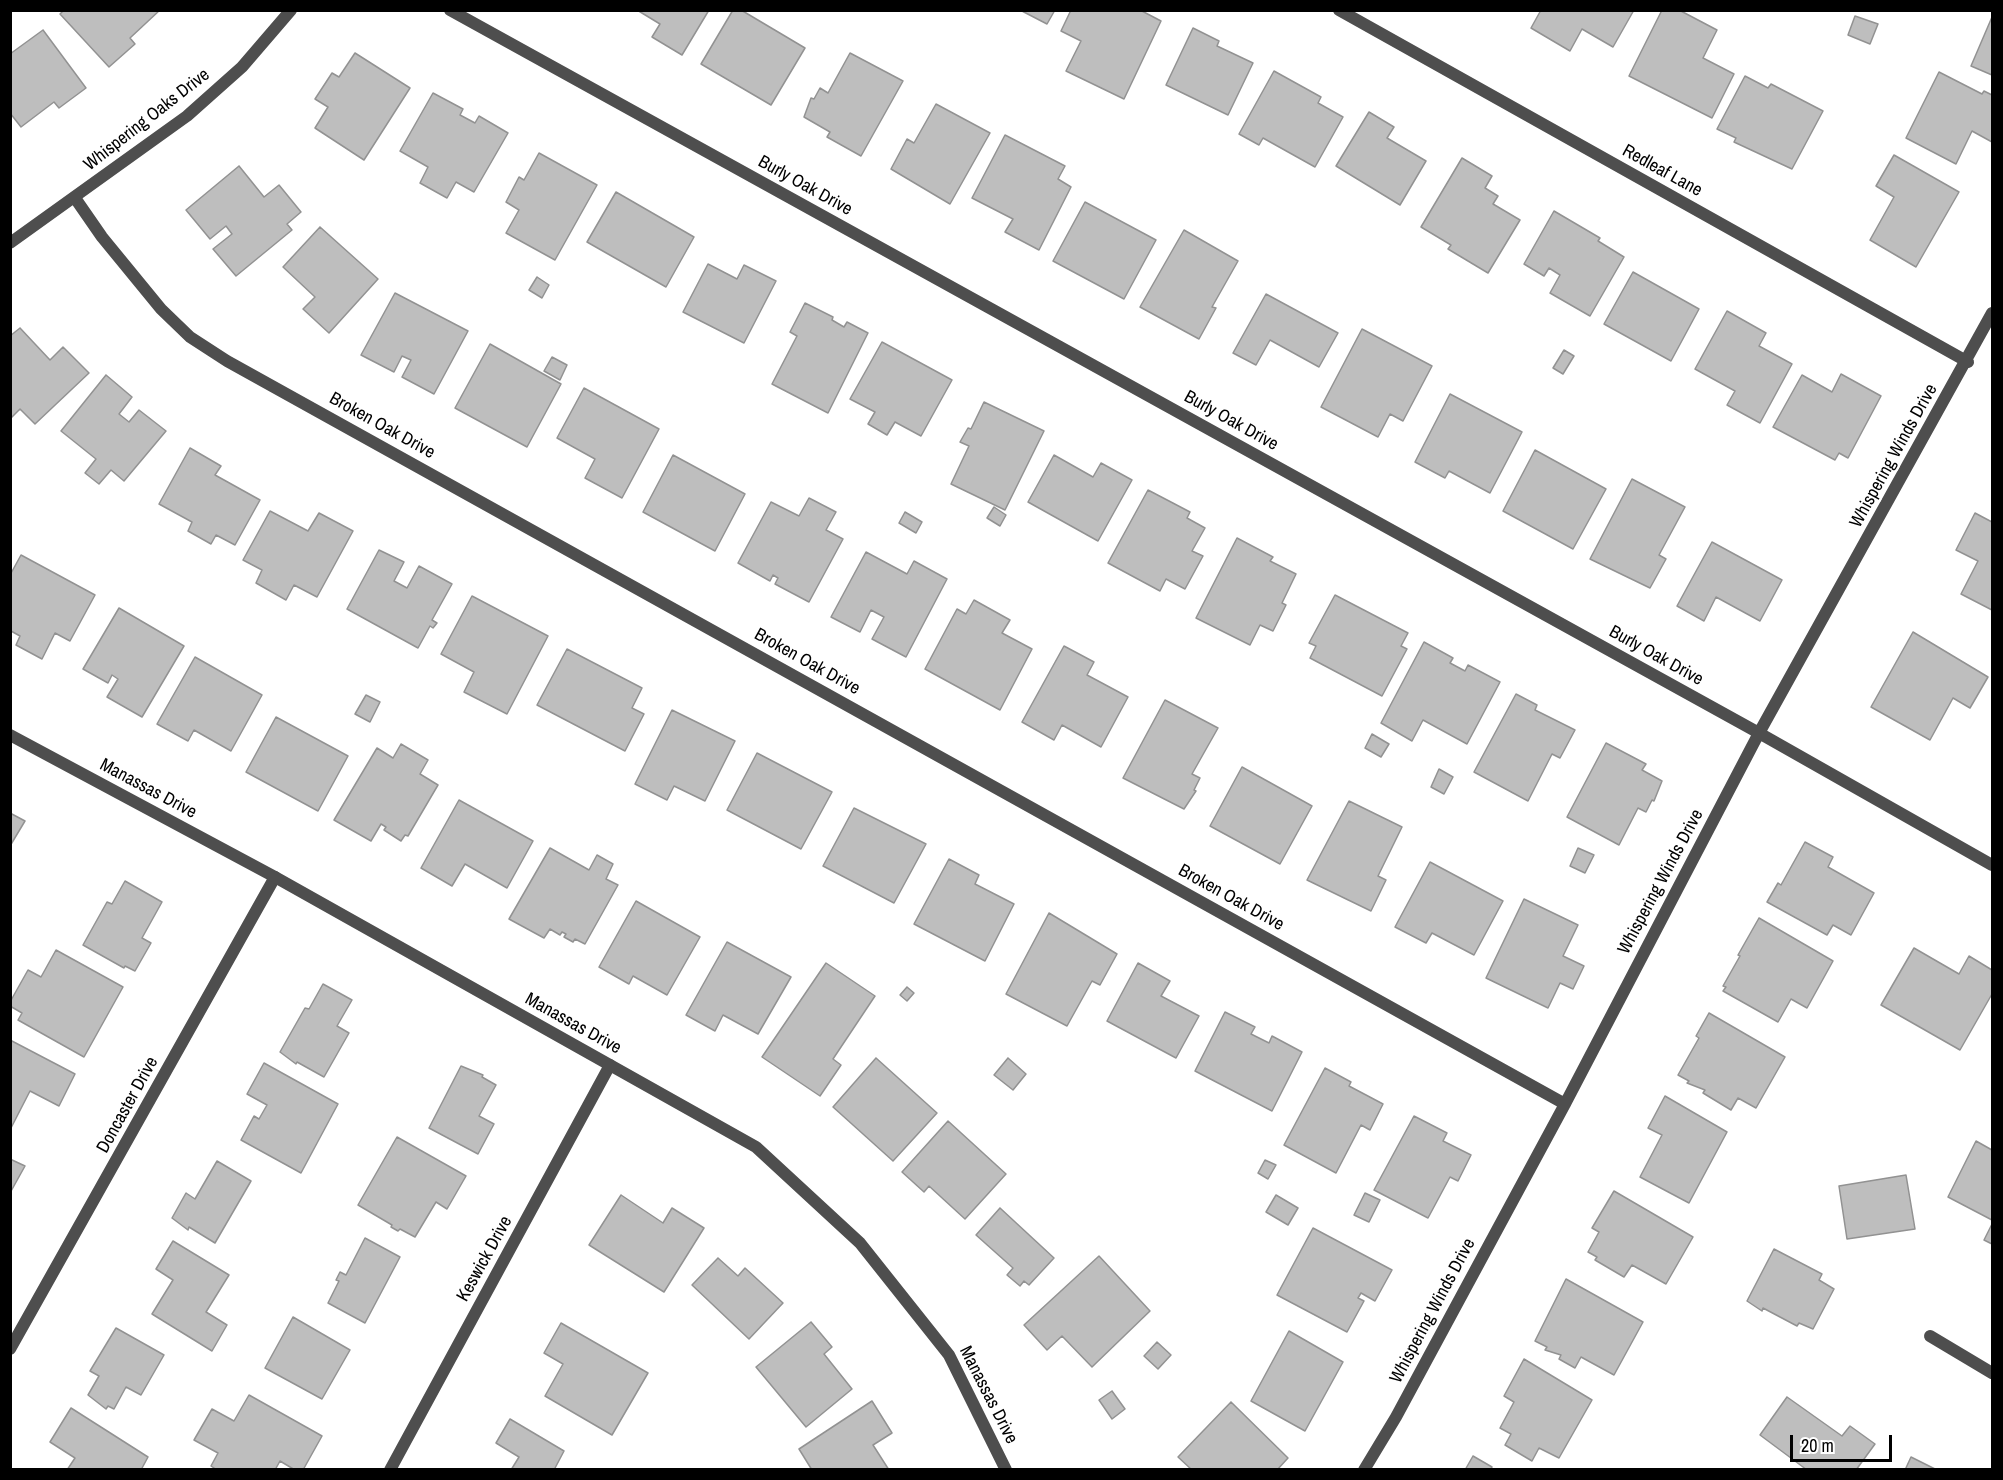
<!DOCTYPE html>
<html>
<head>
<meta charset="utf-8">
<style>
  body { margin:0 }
  #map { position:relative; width:2003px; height:1480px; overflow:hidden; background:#fff; font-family:"Archivo Narrow",sans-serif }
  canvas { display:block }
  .frame { position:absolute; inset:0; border:12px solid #000; pointer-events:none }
  .scale { position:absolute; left:1790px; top:1435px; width:102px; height:27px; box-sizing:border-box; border:3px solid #000; border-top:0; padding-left:8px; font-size:18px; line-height:21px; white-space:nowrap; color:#000; -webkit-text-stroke:4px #fff; paint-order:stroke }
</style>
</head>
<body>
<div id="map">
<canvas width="2003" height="1480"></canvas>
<div class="frame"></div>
<div class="scale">20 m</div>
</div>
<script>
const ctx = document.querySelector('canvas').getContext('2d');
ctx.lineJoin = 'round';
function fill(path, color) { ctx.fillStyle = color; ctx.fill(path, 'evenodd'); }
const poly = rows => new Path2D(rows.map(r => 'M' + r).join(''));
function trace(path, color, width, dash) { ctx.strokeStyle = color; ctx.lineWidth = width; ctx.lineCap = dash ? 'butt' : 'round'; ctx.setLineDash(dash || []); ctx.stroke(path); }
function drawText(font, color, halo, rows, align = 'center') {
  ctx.font = font + ' "Archivo Narrow",sans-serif'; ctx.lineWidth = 4.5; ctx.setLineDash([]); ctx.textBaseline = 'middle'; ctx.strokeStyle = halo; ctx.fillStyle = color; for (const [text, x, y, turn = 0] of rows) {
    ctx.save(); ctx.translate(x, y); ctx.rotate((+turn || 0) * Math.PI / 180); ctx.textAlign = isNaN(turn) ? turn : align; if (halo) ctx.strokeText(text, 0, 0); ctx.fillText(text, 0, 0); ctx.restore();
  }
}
const building = poly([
  [64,10,160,10,130,38,135,44,109,67,60,14,64,10],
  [637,10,709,10,682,55,652,37,660,24,637,10],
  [733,10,741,10,805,48,771,105,701,64,733,10],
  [1020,10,1055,10,1047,24,1020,10],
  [1071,10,1140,10,1161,21,1124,99,1066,71,1081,41,1061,31,1071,10],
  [1541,10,1634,10,1613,47,1582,29,1570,51,1531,28,1541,10],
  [1662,10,1679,10,1717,30,1703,58,1734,74,1712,118,1629,76,1662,10],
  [1855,16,1878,24,1870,44,1848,35,1855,16],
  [1992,17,1992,75,1971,66,1992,17],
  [1193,28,1219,41,1217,46,1253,63,1228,115,1166,85,1193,28],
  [43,30,86,88,59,108,54,102,21,127,10,113,10,54,43,30],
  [355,53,410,88,364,160,315,128,328,107,315,99,332,73,339,77,355,53],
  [850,53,903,81,861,156,827,137,830,132,804,117,811,98,814,99,820,88,828,93,850,53],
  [1274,71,1321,97,1318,103,1343,117,1315,167,1263,138,1259,145,1239,134,1274,71],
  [1939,72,1982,94,1984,91,1992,95,1992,142,1972,131,1956,164,1906,138,1939,72],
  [1745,76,1768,88,1771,84,1823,111,1792,169,1734,142,1736,138,1717,129,1745,76],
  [433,93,463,109,460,115,475,123,479,116,508,133,474,192,456,182,447,198,420,183,428,167,400,151,433,93],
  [936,104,990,133,950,204,891,169,907,139,914,143,936,104],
  [1369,112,1394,127,1387,138,1426,161,1400,205,1336,166,1369,112],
  [1005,135,1065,166,1058,179,1071,187,1039,250,1005,232,1013,219,972,198,1005,135],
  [539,153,597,185,555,260,506,233,519,210,506,202,519,177,524,180,539,153],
  [1894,155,1959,192,1916,267,1870,240,1894,197,1876,186,1894,155],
  [1462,158,1492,176,1485,188,1498,196,1493,204,1520,220,1488,273,1448,249,1451,245,1421,227,1462,158],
  [239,166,264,197,279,185,301,212,287,224,292,230,236,276,213,249,232,234,226,226,210,239,186,210,239,166],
  [616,192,694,237,666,287,587,242,616,192],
  [1085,202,1156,240,1124,299,1053,261,1085,202],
  [1554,211,1600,238,1598,241,1624,257,1590,316,1550,293,1560,275,1549,268,1544,276,1524,264,1554,211],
  [320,227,378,279,329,333,303,309,315,297,283,267,320,227],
  [1184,230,1238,261,1212,307,1216,308,1199,339,1140,307,1184,230],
  [708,264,737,279,744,265,776,281,744,343,683,312,708,264],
  [1633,272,1699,309,1671,361,1604,324,1633,272],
  [537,277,549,285,542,298,529,290,537,277],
  [395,293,468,331,434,394,402,377,411,360,402,356,394,372,361,355,395,293],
  [1266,294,1338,333,1319,367,1270,340,1256,365,1233,353,1266,294],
  [805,303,833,317,832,320,844,327,847,322,868,333,828,413,772,384,797,336,790,332,805,303],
  [1727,311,1766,333,1759,346,1792,364,1760,423,1727,405,1735,391,1695,369,1727,311],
  [20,328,50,360,63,347,89,373,35,424,20,409,10,419,10,336,20,328],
  [1362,329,1432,366,1403,421,1390,414,1378,437,1321,407,1362,329],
  [882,342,952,380,921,436,895,422,887,435,868,424,875,412,850,399,882,342],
  [490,344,561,384,527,447,455,408,490,344],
  [1564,350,1574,356,1563,374,1553,368,1564,350],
  [552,357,567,365,560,380,544,371,552,357],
  [1841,374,1881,396,1848,458,1839,453,1835,460,1773,427,1802,375,1832,392,1841,374],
  [106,375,132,397,119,414,129,422,139,410,166,431,124,481,111,470,99,484,85,473,96,459,61,431,106,375],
  [584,388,659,429,622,498,585,478,595,459,557,438,584,388],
  [1450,394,1522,432,1490,493,1449,471,1445,478,1415,462,1450,394],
  [984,402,1044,431,1005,510,951,484,969,446,960,442,968,428,971,429,984,402],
  [190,448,221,466,215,475,260,500,235,545,216,535,211,544,188,531,192,522,159,504,190,448],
  [1535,450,1606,489,1573,549,1503,511,1535,450],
  [673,455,745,494,715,551,643,512,673,455],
  [1054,455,1093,477,1101,463,1132,480,1098,541,1028,502,1054,455],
  [1632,479,1685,507,1659,555,1666,559,1650,588,1590,559,1632,479],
  [1148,490,1190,512,1187,518,1205,528,1192,551,1203,556,1185,589,1166,579,1160,591,1108,563,1148,490],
  [809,498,836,512,826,530,843,539,809,602,775,584,778,578,773,575,770,581,738,563,771,502,799,516,809,498],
  [994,507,1006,515,1000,526,987,518,994,507],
  [270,511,308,531,319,513,353,531,317,597,294,585,286,600,256,583,262,570,243,560,270,511],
  [905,512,922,522,916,533,899,523,905,512],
  [1975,513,1992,522,1992,610,1961,594,1978,561,1956,550,1975,513],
  [1237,538,1273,557,1270,561,1296,574,1282,603,1286,605,1273,631,1260,625,1250,645,1196,618,1237,538],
  [1712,542,1782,580,1760,621,1716,597,1704,621,1677,606,1712,542],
  [379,550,404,562,394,581,407,588,419,566,452,584,432,620,437,623,433,628,430,626,418,648,347,609,379,550],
  [866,552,907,574,914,561,947,579,906,657,872,639,884,617,871,610,860,632,831,617,866,552],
  [21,555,95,595,70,641,55,633,42,659,16,645,20,636,11,631,10,575,21,555],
  [1335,595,1408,633,1401,646,1407,649,1382,696,1310,658,1316,646,1309,643,1335,595],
  [472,596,548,636,507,714,464,692,474,672,441,654,472,596],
  [974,600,1010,620,1002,633,1032,649,1000,710,925,669,957,609,966,614,974,600],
  [119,608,184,646,142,717,107,697,118,679,112,675,108,683,83,669,119,608],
  [1913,632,1988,677,1970,708,1953,698,1930,740,1871,707,1913,632],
  [1424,642,1453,658,1450,663,1465,671,1468,665,1500,682,1467,744,1423,720,1412,741,1381,723,1424,642],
  [1064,646,1094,662,1087,675,1128,697,1101,747,1062,725,1054,740,1022,722,1064,646],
  [567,649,642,688,632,708,644,714,625,751,537,705,567,649],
  [195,657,262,695,231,751,194,730,188,741,157,724,195,657],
  [1516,694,1537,705,1535,710,1575,730,1560,758,1552,754,1528,801,1474,772,1516,694],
  [366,695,380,702,370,722,355,714,366,695],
  [1165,700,1218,728,1192,774,1200,778,1194,790,1196,791,1184,809,1123,778,1165,700],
  [672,710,735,741,705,801,674,786,667,800,635,784,672,710],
  [276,717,348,756,318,811,246,772,276,717],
  [1372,734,1389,744,1381,757,1365,748,1372,734],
  [1606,743,1646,764,1642,770,1662,781,1654,801,1652,800,1646,812,1638,808,1619,845,1567,817,1606,743],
  [401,744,428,760,420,774,438,785,408,836,405,835,401,841,384,830,386,827,381,824,371,841,334,820,377,748,393,758,401,744],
  [757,753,832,792,801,849,727,810,757,753],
  [1242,767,1312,806,1280,864,1210,826,1242,767],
  [1439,769,1453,777,1444,794,1431,787,1439,769],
  [459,800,533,841,507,888,465,864,452,886,421,868,459,800],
  [1349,801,1402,827,1378,876,1386,880,1371,911,1307,880,1349,801],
  [854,808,926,844,894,903,823,866,854,808],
  [10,813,25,821,10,846,10,813],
  [1805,842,1833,857,1828,867,1874,893,1851,935,1833,925,1827,935,1767,902,1778,883,1781,885,1805,842],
  [550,848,589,870,597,855,613,864,606,879,618,885,585,944,575,939,573,942,564,937,566,934,562,932,560,935,550,929,544,938,509,919,550,848],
  [1578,848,1594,855,1585,873,1570,866,1578,848],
  [949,859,979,875,975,884,1014,904,985,961,914,924,949,859],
  [1430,862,1503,901,1474,955,1432,933,1426,943,1395,927,1430,862],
  [125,881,162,902,142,938,151,943,135,971,125,966,124,968,83,945,107,902,112,904,125,881],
  [1524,899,1578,925,1563,956,1584,966,1573,989,1560,983,1548,1008,1486,978,1524,899],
  [636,901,700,937,667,995,633,976,629,984,599,967,636,901],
  [1049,913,1117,954,1100,985,1092,981,1067,1026,1006,994,1049,913],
  [1759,918,1833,961,1807,1008,1791,999,1778,1022,1723,991,1726,987,1723,986,1740,956,1738,955,1759,918],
  [727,942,791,977,758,1034,723,1015,715,1031,686,1015,727,942],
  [1914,948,1959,974,1969,956,1992,970,1992,994,1960,1050,1881,1005,1914,948],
  [56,950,123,987,84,1057,18,1020,22,1013,10,1006,10,1002,28,970,41,977,56,950],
  [826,963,875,996,833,1059,841,1065,820,1096,762,1057,826,963],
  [1138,963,1170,981,1161,996,1199,1016,1176,1058,1107,1021,1138,963],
  [323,984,352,1000,337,1026,349,1033,324,1077,297,1062,296,1064,280,1052,305,1008,309,1009,323,984],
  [907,987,914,993,907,1001,900,995,907,987],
  [1225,1012,1255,1027,1251,1034,1269,1043,1272,1036,1302,1052,1272,1111,1195,1071,1225,1012],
  [1709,1013,1785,1057,1756,1108,1738,1098,1731,1110,1703,1093,1705,1090,1687,1083,1689,1081,1678,1075,1699,1038,1696,1036,1709,1013],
  [10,1040,75,1074,59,1106,30,1091,11,1128,10,1040],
  [876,1058,937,1113,893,1161,833,1107,876,1058],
  [1008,1058,1026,1074,1013,1090,994,1075,1008,1058],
  [264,1063,338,1104,301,1173,241,1140,254,1116,259,1119,267,1105,247,1094,264,1063],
  [461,1066,483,1075,482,1077,496,1085,479,1116,494,1124,478,1154,429,1128,461,1066],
  [1325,1068,1351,1082,1349,1086,1383,1104,1370,1130,1361,1125,1336,1173,1284,1145,1325,1068],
  [1665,1096,1727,1132,1689,1203,1640,1177,1662,1135,1648,1128,1665,1096],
  [1414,1116,1447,1133,1443,1141,1471,1155,1458,1181,1450,1177,1428,1218,1374,1190,1414,1116],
  [948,1121,1006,1174,965,1219,929,1186,924,1192,902,1172,948,1121],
  [397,1137,466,1176,447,1209,436,1202,415,1237,400,1229,398,1231,391,1227,392,1225,358,1205,397,1137],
  [1976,1141,1992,1150,1992,1220,1948,1197,1976,1141],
  [10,1159,25,1166,10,1193,10,1159],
  [1265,1160,1276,1165,1268,1179,1258,1173,1265,1160],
  [217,1161,251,1181,215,1243,189,1227,188,1230,172,1218,186,1193,195,1199,217,1161],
  [1906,1175,1915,1229,1847,1239,1839,1186,1906,1175],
  [1614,1191,1693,1237,1666,1284,1632,1265,1624,1277,1595,1260,1597,1257,1588,1252,1599,1232,1592,1228,1614,1191],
  [1365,1193,1380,1200,1369,1222,1354,1215,1365,1193],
  [621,1195,663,1223,672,1208,704,1228,664,1292,589,1245,621,1195],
  [1276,1195,1298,1208,1288,1225,1266,1212,1276,1195],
  [1000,1208,1054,1258,1029,1285,1024,1281,1020,1286,1007,1275,1013,1268,976,1235,1000,1208],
  [1992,1224,1992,1244,1984,1240,1992,1224],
  [1313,1228,1392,1270,1375,1301,1361,1293,1358,1298,1364,1301,1347,1332,1277,1295,1313,1228],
  [365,1238,400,1257,365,1323,328,1303,339,1281,336,1280,340,1272,346,1275,365,1238],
  [173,1241,229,1275,206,1312,227,1325,212,1351,152,1314,173,1280,156,1269,173,1241],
  [1774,1249,1822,1274,1819,1280,1834,1289,1813,1329,1799,1323,1797,1326,1763,1308,1762,1311,1747,1301,1774,1249],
  [1099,1256,1150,1311,1092,1367,1062,1336,1047,1350,1024,1325,1099,1256],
  [718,1258,738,1276,745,1268,783,1303,749,1339,692,1285,718,1258],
  [1566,1279,1643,1322,1614,1375,1581,1357,1575,1368,1559,1359,1561,1355,1545,1350,1547,1347,1535,1341,1566,1279],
  [293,1317,350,1350,322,1399,265,1368,293,1317],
  [811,1322,832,1347,824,1354,852,1389,806,1427,756,1367,811,1322],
  [561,1323,648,1373,612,1435,545,1396,563,1364,544,1353,561,1323],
  [116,1328,164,1355,141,1395,126,1387,114,1409,108,1406,106,1409,88,1395,99,1376,90,1371,116,1328],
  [1289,1331,1343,1362,1305,1431,1251,1401,1289,1331],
  [1157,1342,1171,1355,1158,1369,1144,1356,1157,1342],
  [1524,1359,1592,1400,1559,1458,1539,1448,1532,1461,1505,1445,1511,1434,1500,1428,1514,1402,1504,1396,1524,1359],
  [1112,1391,1125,1409,1112,1419,1099,1400,1112,1391],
  [249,1395,322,1436,303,1470,295,1470,280,1461,275,1470,217,1470,211,1466,218,1453,194,1440,212,1409,234,1421,249,1395],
  [1787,1397,1842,1436,1850,1426,1875,1444,1856,1470,1807,1470,1760,1435,1787,1397],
  [872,1401,892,1433,873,1445,889,1470,812,1470,799,1449,872,1401],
  [1231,1402,1288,1458,1277,1470,1192,1470,1178,1457,1231,1402],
  [71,1408,148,1457,141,1470,67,1470,75,1458,50,1442,71,1408],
  [510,1419,564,1451,554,1470,511,1470,519,1457,496,1443,510,1419],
  [1473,1456,1492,1467,1490,1470,1465,1470,1473,1456],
  [1911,1457,1937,1470,1905,1470,1911,1457]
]);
fill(building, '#bebebe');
trace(building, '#929292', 1.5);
trace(poly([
  [450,10,1759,733,1992,865],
  [1339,10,1968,362],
  [75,198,102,237,161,309,190,337,227,361,1565,1104],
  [1930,1336,1992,1373],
  [10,1349,275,877],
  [390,1470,610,1065],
  [1364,1470,1396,1417,1565,1104,1759,733,1992,313]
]), '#4e4e4e', 12);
trace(poly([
  [10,243,187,116,242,67,291,10],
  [10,735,275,877,756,1147,860,1243,949,1355,1006,1470]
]), '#4e4e4e', 12);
drawText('18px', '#000', '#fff', [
  ["Whispering Oaks Drive",147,120,-38],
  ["Redleaf Lane",1662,171,29],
  ["Burly Oak Drive",805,186,29],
  ["Burly Oak Drive",1231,421,29],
  ["Broken Oak Drive",382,426,29],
  ["Whispering Winds Drive",1894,456,-61],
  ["Burly Oak Drive",1656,656,29],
  ["Broken Oak Drive",807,662,29],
  ["Manassas Drive",148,789,28],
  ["Whispering Winds Drive",1661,882,-62],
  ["Broken Oak Drive",1231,898,29],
  ["Manassas Drive",573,1024,29],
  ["Doncaster Drive",128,1105,-61],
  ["Keswick Drive",485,1259,-61],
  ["Whispering Winds Drive",1433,1311,-62],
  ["Manassas Drive",988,1395,63]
]);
</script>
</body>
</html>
